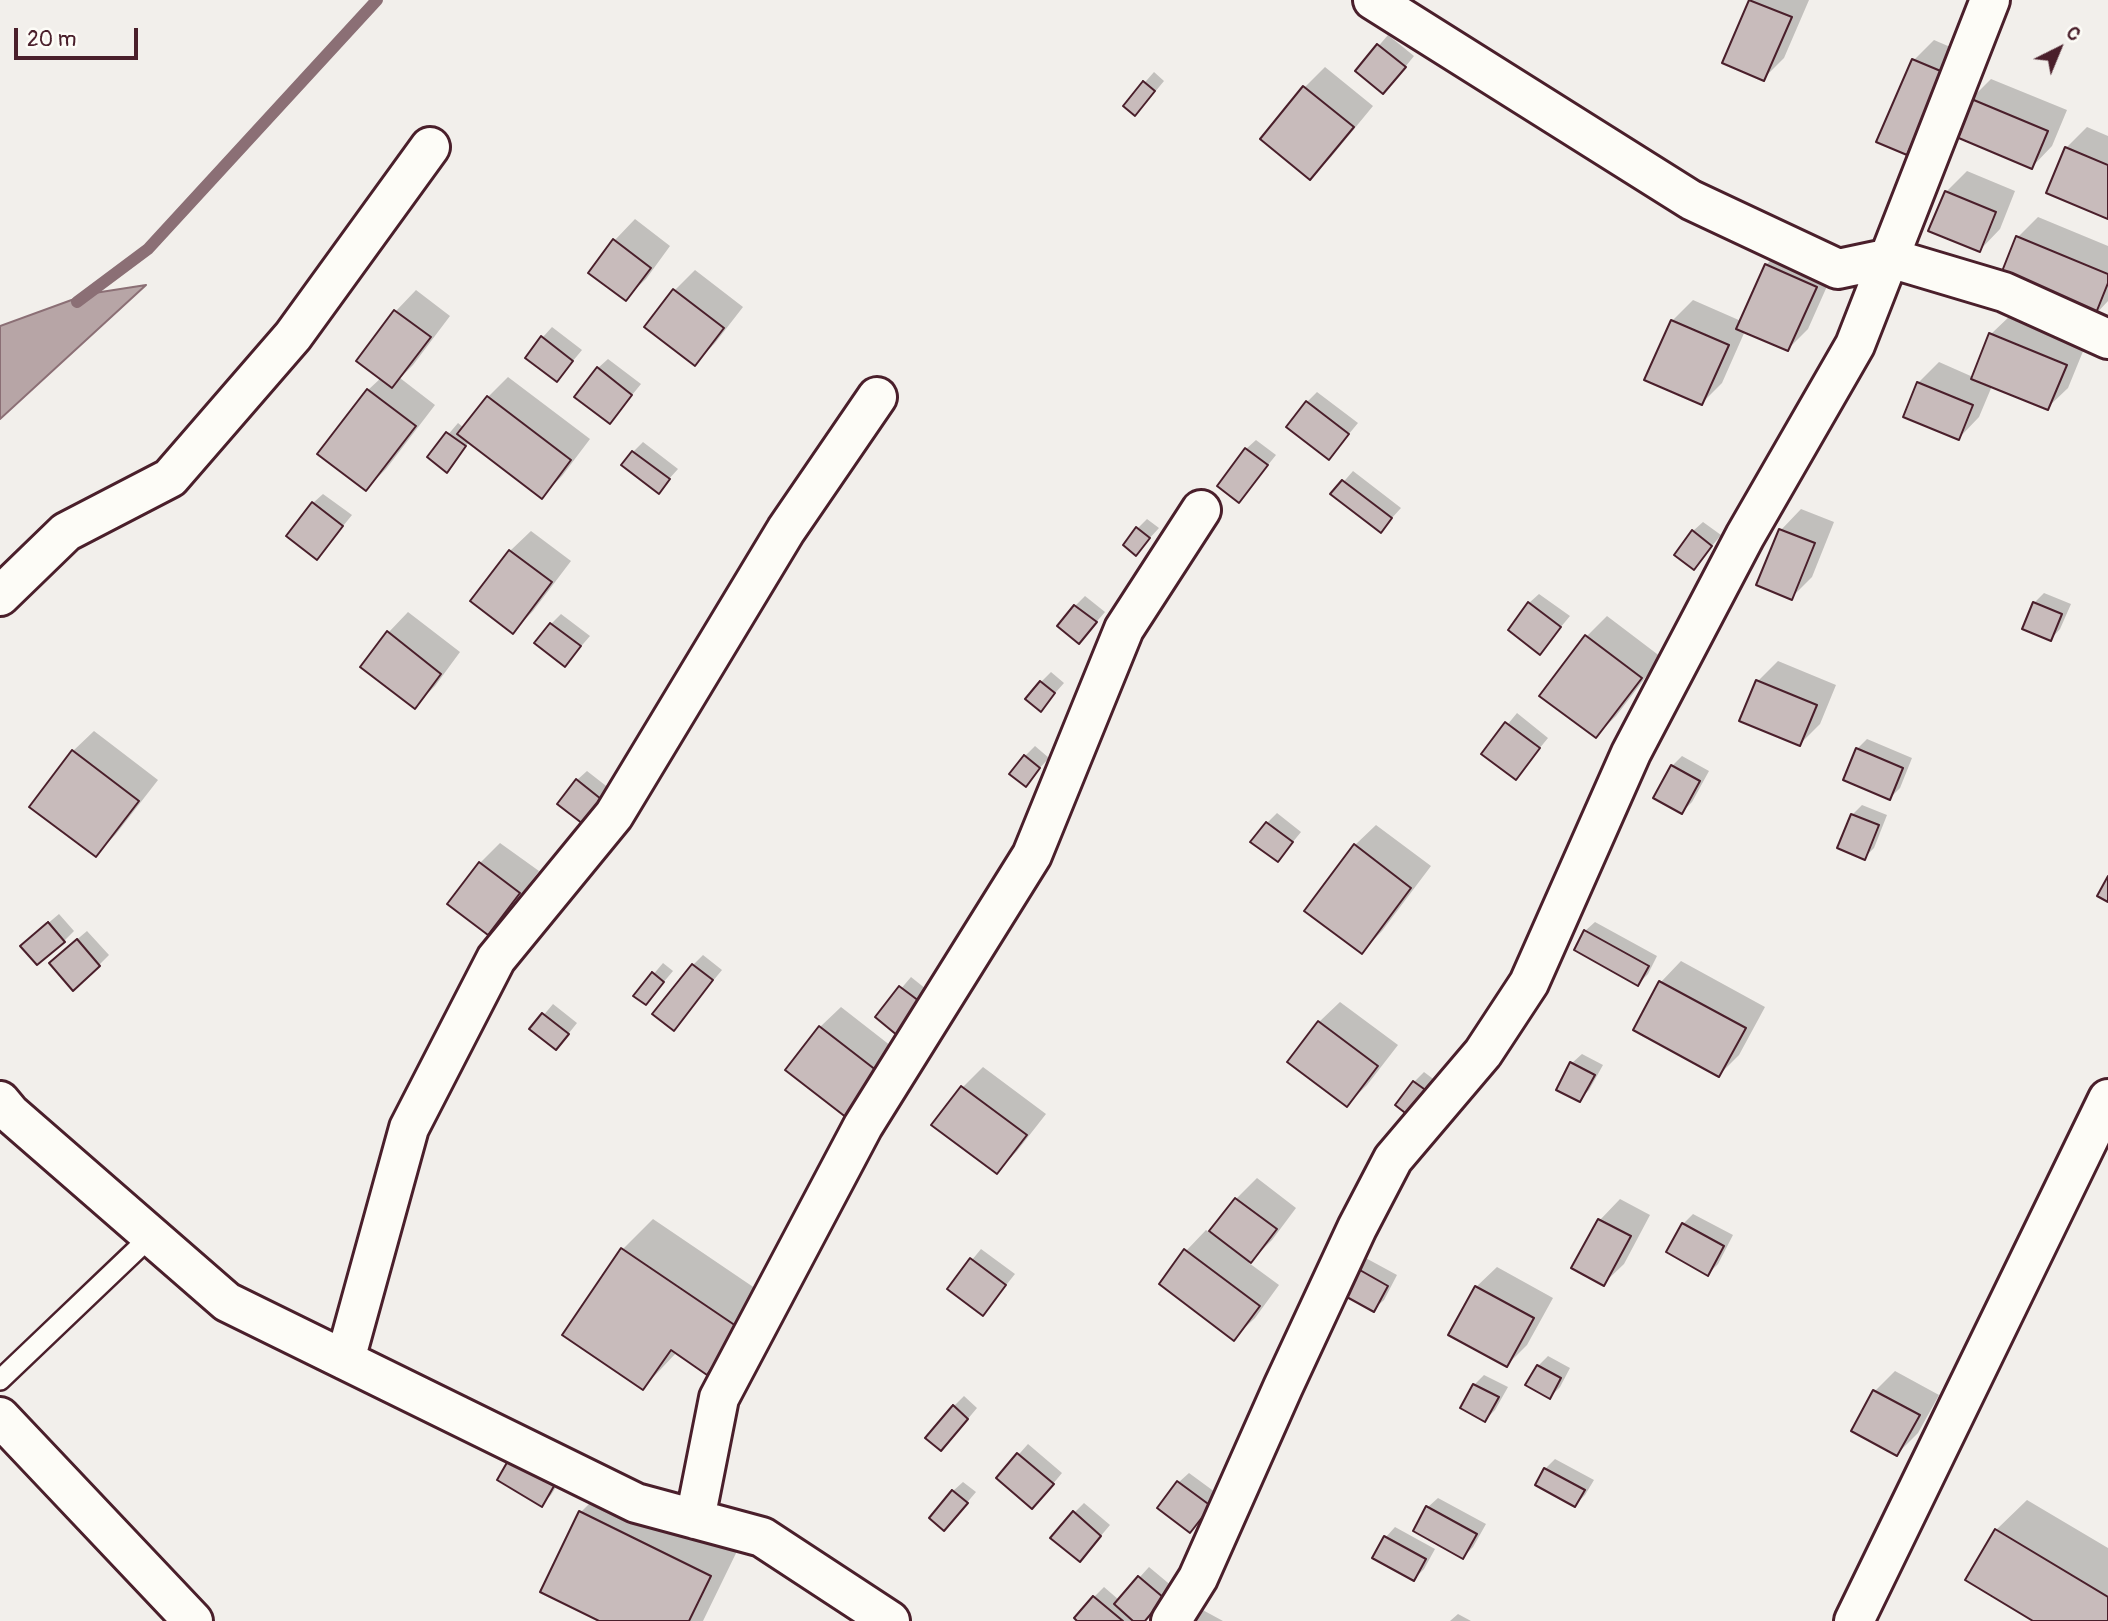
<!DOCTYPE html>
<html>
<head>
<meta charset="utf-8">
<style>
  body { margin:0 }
  #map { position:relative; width:2108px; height:1621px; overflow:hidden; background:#f2efeb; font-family:Pangolin,sans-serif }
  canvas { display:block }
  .north { position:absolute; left:2024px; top:14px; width:70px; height:70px; -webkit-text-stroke:5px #fdfcf7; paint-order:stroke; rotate:43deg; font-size:19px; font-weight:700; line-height:28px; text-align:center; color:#4a1f2b }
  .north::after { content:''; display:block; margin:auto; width:24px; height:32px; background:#4a1f2b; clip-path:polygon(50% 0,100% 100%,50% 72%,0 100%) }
  .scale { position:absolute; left:14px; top:28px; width:124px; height:32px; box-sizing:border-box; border:4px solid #4a1f2b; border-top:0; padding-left:9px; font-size:21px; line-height:24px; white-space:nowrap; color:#4a1f2b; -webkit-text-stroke:5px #fdfcf7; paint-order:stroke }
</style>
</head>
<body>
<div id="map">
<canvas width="2108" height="1621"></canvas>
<div class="north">С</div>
<div class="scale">20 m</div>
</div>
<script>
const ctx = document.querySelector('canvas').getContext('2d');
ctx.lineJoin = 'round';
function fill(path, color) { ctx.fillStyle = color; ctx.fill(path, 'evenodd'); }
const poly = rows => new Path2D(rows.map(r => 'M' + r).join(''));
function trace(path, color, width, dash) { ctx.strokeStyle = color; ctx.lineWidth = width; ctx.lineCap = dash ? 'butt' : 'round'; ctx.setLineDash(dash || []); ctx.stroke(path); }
const water = poly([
  [146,285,0,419,0,326,88,294,146,285]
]);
fill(water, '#b7a5a6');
trace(water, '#8b6f75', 2);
fill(poly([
  [1751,0,1809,0,1784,58,1763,79,1724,62],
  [1388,35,1414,56,1393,82,1358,70],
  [1934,40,1962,52,1927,133,1907,153,1914,60],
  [1325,67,1373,106,1331,157,1310,178,1263,139,1305,87],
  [1154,72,1164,81,1145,104,1125,105],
  [1991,79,2067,110,2052,146,2032,167,1971,99],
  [2087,127,2108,136,2108,217,2066,148],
  [1967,171,2015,191,2000,229,1980,250,1930,230,1946,192],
  [2038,217,2108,246,2108,301,2094,316,2018,237],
  [635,219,670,246,646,279,625,299,590,272,615,240],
  [1787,244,1836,266,1808,329,1788,349,1745,331,1722,383,1702,403,1672,321,1693,300,1741,321,1766,265],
  [695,270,743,307,715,343,695,364,675,290],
  [416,290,450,316,413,365,400,378,435,405,386,469,366,489,368,390,381,378,358,360,396,311],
  [2012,314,2086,344,2068,388,2047,408,1992,386,1979,417,1959,438,1918,383,1939,362,1973,377,1991,334],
  [552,327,582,350,557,380,543,337],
  [608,359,641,384,610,422,598,368],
  [508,377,590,439,562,476,542,496,470,441,446,470,429,457,458,423,464,428,488,397],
  [1317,392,1358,423,1329,458,1307,402],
  [1256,440,1276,455,1239,501,1246,449],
  [643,442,678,469,658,491,633,452],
  [1353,471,1401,508,1381,530,1333,494],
  [323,494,352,515,317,558,313,503],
  [1801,509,1834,522,1812,577,1791,598,1758,584,1781,530],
  [1147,519,1159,528,1136,553,1138,528],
  [1703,522,1721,535,1694,568,1693,531],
  [531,531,571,561,533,611,513,632,510,551],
  [2044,593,2071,604,2060,629,2051,639,2034,603],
  [1539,594,1570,616,1540,652,1529,603],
  [1085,596,1105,612,1079,642,1075,606],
  [408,612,460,652,435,686,415,706,388,633],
  [561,614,590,636,565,665,551,624],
  [1607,616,1661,657,1616,716,1596,736,1586,637],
  [1778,661,1836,685,1820,724,1800,744,1758,681],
  [1051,672,1064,683,1041,709,1041,682],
  [1517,713,1548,738,1516,777,1484,753],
  [94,731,158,780,116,834,96,855,73,751],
  [1867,739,1912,758,1900,788,1890,798,1857,749],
  [1035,746,1049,758,1025,784,1025,756],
  [1682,756,1709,771,1692,802,1682,812,1672,766],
  [587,771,610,789,583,821,577,780],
  [1862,805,1887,815,1874,848,1864,858,1852,815],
  [1277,813,1301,832,1278,860,1267,823],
  [1376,825,1431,866,1382,931,1362,952,1355,845],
  [500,843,539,871,508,912,488,932,480,863],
  [59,914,74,931,64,941,33,936],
  [1595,922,1657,956,1648,974,1638,984,1585,931],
  [87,931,109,955,99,965,61,953],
  [703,955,722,970,674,1028,693,965],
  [1681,961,1765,1007,1739,1055,1719,1075,1635,1029,1661,982],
  [663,963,673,971,646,1003,636,995],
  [911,977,931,993,898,1033,877,1017],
  [1340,1002,1398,1045,1367,1085,1347,1105,1290,1062,1319,1022],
  [553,1004,577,1023,565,1038,532,1029],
  [841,1007,900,1053,867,1095,820,1027],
  [1582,1054,1603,1065,1589,1090,1579,1100,1572,1063],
  [983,1067,1046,1114,1017,1151,997,1172,934,1125,963,1087],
  [1424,1072,1440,1084,1422,1106,1414,1082],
  [1257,1178,1296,1208,1272,1240,1249,1263,1279,1285,1255,1318,1234,1338,1186,1251,1206,1230,1210,1233,1236,1199],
  [1620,1199,1650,1215,1624,1264,1603,1284,1574,1268,1600,1220],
  [1693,1214,1733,1235,1718,1264,1708,1274,1683,1224],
  [653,1219,768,1297,737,1342,706,1373,677,1352,643,1388,623,1249],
  [981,1249,1015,1274,983,1314,949,1288],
  [1362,1256,1397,1275,1384,1300,1374,1309,1339,1291],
  [1497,1267,1553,1298,1527,1345,1507,1365,1476,1287],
  [1548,1356,1570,1368,1560,1387,1550,1397,1538,1366],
  [1895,1371,1939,1395,1918,1433,1897,1454,1875,1391],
  [1484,1375,1508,1387,1495,1410,1485,1420,1462,1407,1474,1385],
  [964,1396,977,1408,951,1439,954,1406],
  [1028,1444,1062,1473,1042,1497,998,1478],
  [1555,1459,1594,1480,1585,1495,1575,1505,1545,1469],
  [511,1460,563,1476,551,1495,542,1504],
  [1189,1473,1219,1495,1190,1531,1179,1482],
  [611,1482,740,1545,703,1621,603,1621,581,1512],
  [963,1482,976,1492,954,1518,953,1491],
  [1438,1498,1486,1524,1473,1547,1463,1557,1428,1507],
  [2027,1500,2108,1548,2108,1621,2036,1621,1996,1530],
  [1084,1503,1110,1525,1089,1550,1074,1513],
  [1395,1527,1435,1549,1424,1569,1414,1579,1386,1537],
  [1149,1567,1173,1587,1143,1621,1080,1621,1094,1597,1104,1587,1119,1600],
  [1199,1608,1223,1621,1188,1621],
  [1458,1614,1471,1621,1450,1621]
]), '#0003');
trace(poly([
  [77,302,148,249,377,0]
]), '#8b6f75', 12);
const building = poly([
  [1749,0,1792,17,1764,81,1722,63,1749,0],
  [1377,44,1406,67,1383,94,1355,71,1377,44],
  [1912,59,1943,72,1907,155,1876,142,1912,59],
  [1143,81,1155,91,1135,116,1123,106,1143,81],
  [1303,86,1354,127,1310,180,1260,139,1303,86],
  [1969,98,2048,131,2032,169,1954,136,1969,98],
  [2065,147,2108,165,2108,219,2046,193,2065,147],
  [1945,191,1996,212,1980,252,1928,231,1945,191],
  [2016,236,2108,274,2108,283,2094,318,1999,279,2016,236],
  [613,239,651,268,626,301,588,273,613,239],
  [1765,264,1817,287,1788,351,1736,329,1765,264],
  [673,289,724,328,695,366,644,327,673,289],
  [394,310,431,337,392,388,356,361,394,310],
  [1671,320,1729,345,1702,405,1644,380,1671,320],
  [1989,333,2067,365,2048,410,1971,379,1989,333],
  [541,336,573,361,557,382,525,358,541,336],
  [597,367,632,395,610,424,574,397,597,367],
  [1917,382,1973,405,1959,440,1903,417,1917,382],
  [367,389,416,426,366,491,317,454,367,389],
  [487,396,571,460,542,499,457,434,487,396],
  [1306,401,1349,434,1329,460,1286,427,1306,401],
  [446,432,466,446,447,473,427,457,446,432],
  [1245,448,1268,465,1239,503,1217,486,1245,448],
  [632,451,670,479,659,494,621,465,632,451],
  [1342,480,1392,518,1381,533,1330,494,1342,480],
  [312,502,343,526,317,560,286,536,312,502],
  [1136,527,1150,538,1136,556,1123,545,1136,527],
  [1779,529,1815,543,1792,600,1756,585,1779,529],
  [1692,530,1712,546,1694,570,1674,555,1692,530],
  [509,550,552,582,513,634,470,601,509,550],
  [1528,602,1561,627,1540,655,1508,630,1528,602],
  [2033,602,2062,614,2051,641,2022,629,2033,602],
  [1074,605,1097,622,1079,644,1057,626,1074,605],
  [550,623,581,646,565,667,534,643,550,623],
  [387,631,441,674,415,709,360,667,387,631],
  [1585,635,1642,678,1596,738,1539,696,1585,635],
  [1756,680,1817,705,1800,746,1739,721,1756,680],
  [1040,681,1055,693,1041,712,1025,699,1040,681],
  [1505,722,1540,748,1516,780,1481,754,1505,722],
  [1856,748,1903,768,1890,800,1843,780,1856,748],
  [72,750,139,801,96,857,29,807,72,750],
  [1024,755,1040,768,1026,787,1009,774,1024,755],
  [1671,765,1700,781,1682,814,1653,798,1671,765],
  [576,779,601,799,583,824,557,804,576,779],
  [1851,814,1879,825,1865,860,1837,848,1851,814],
  [1266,822,1293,842,1278,862,1250,842,1266,822],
  [1354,844,1411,888,1362,954,1304,911,1354,844],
  [479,862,520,893,488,935,447,904,479,862],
  [2108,876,2108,902,2097,896,2108,876],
  [48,922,65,942,37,965,20,946,48,922],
  [1584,930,1649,966,1638,986,1574,950,1584,930],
  [77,939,100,966,73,991,49,963,77,939],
  [692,964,713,980,674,1031,652,1014,692,964],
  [652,972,664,982,646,1005,633,996,652,972],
  [1659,981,1746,1028,1719,1077,1633,1030,1659,981],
  [899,986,923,1004,898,1036,875,1017,899,986],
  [542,1013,569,1034,556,1050,529,1029,542,1013],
  [1318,1021,1378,1066,1347,1107,1287,1062,1318,1021],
  [819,1026,881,1074,847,1118,785,1070,819,1026],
  [1570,1062,1595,1075,1580,1102,1556,1090,1570,1062],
  [1413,1081,1431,1094,1413,1119,1395,1105,1413,1081],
  [961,1086,1027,1135,997,1174,931,1125,961,1086],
  [1235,1198,1277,1229,1251,1263,1209,1231,1235,1198],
  [1598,1219,1631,1236,1604,1286,1571,1268,1598,1219],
  [1682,1223,1724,1246,1708,1276,1666,1252,1682,1223],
  [621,1248,739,1328,707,1375,671,1350,643,1390,562,1335,621,1248],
  [1184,1249,1260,1306,1234,1341,1159,1284,1184,1249],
  [970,1258,1006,1285,983,1316,947,1289,970,1258],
  [1351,1265,1388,1286,1374,1312,1336,1291,1351,1265],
  [1475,1286,1534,1318,1507,1367,1448,1335,1475,1286],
  [1537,1365,1561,1378,1550,1399,1525,1385,1537,1365],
  [1473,1384,1499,1397,1485,1422,1460,1408,1473,1384],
  [1873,1390,1920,1415,1897,1456,1851,1431,1873,1390],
  [953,1405,968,1419,941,1451,925,1438,953,1405],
  [1017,1453,1054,1484,1032,1509,996,1478,1017,1453],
  [509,1459,554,1486,542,1507,497,1480,509,1459],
  [1544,1468,1585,1490,1575,1507,1535,1485,1544,1468],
  [1177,1481,1211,1506,1190,1533,1157,1508,1177,1481],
  [952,1490,968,1503,944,1531,929,1518,952,1490],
  [1426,1506,1477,1534,1463,1559,1413,1531,1426,1506],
  [579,1511,711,1576,689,1621,599,1621,540,1592,579,1511],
  [1073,1511,1101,1536,1080,1562,1050,1538,1073,1511],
  [1995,1529,2108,1597,2108,1621,2033,1621,1965,1580,1995,1529],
  [1384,1536,1426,1559,1414,1581,1372,1558,1384,1536],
  [1138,1576,1164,1598,1145,1621,1133,1621,1114,1604,1138,1576],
  [1093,1596,1123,1621,1077,1621,1074,1618,1093,1596]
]);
fill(building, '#c8bbbb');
trace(building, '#4a1f2b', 2);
const lane = poly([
  [0,1380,151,1236]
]);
const street = poly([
  [1373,0,1691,200,1838,269,1890,258,2004,292,2108,339],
  [0,596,66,532,170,478,293,336,430,147],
  [0,1101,10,1113,227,1302,636,1503,762,1537,890,1621],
  [345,1360,409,1128,496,959,614,815,786,530,877,397],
  [0,1417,193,1621],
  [695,1519,719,1398,863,1126,1032,855,1124,629,1201,510],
  [1171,1621,1198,1578,1283,1387,1357,1228,1393,1159,1483,1053,1529,983,1631,753,1745,536,1855,345,1990,0],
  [1854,1621,2108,1099]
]);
trace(lane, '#4a1f2b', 24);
trace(street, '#4a1f2b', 44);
trace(lane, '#fdfcf7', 19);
trace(street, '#fdfcf7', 38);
</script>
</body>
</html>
